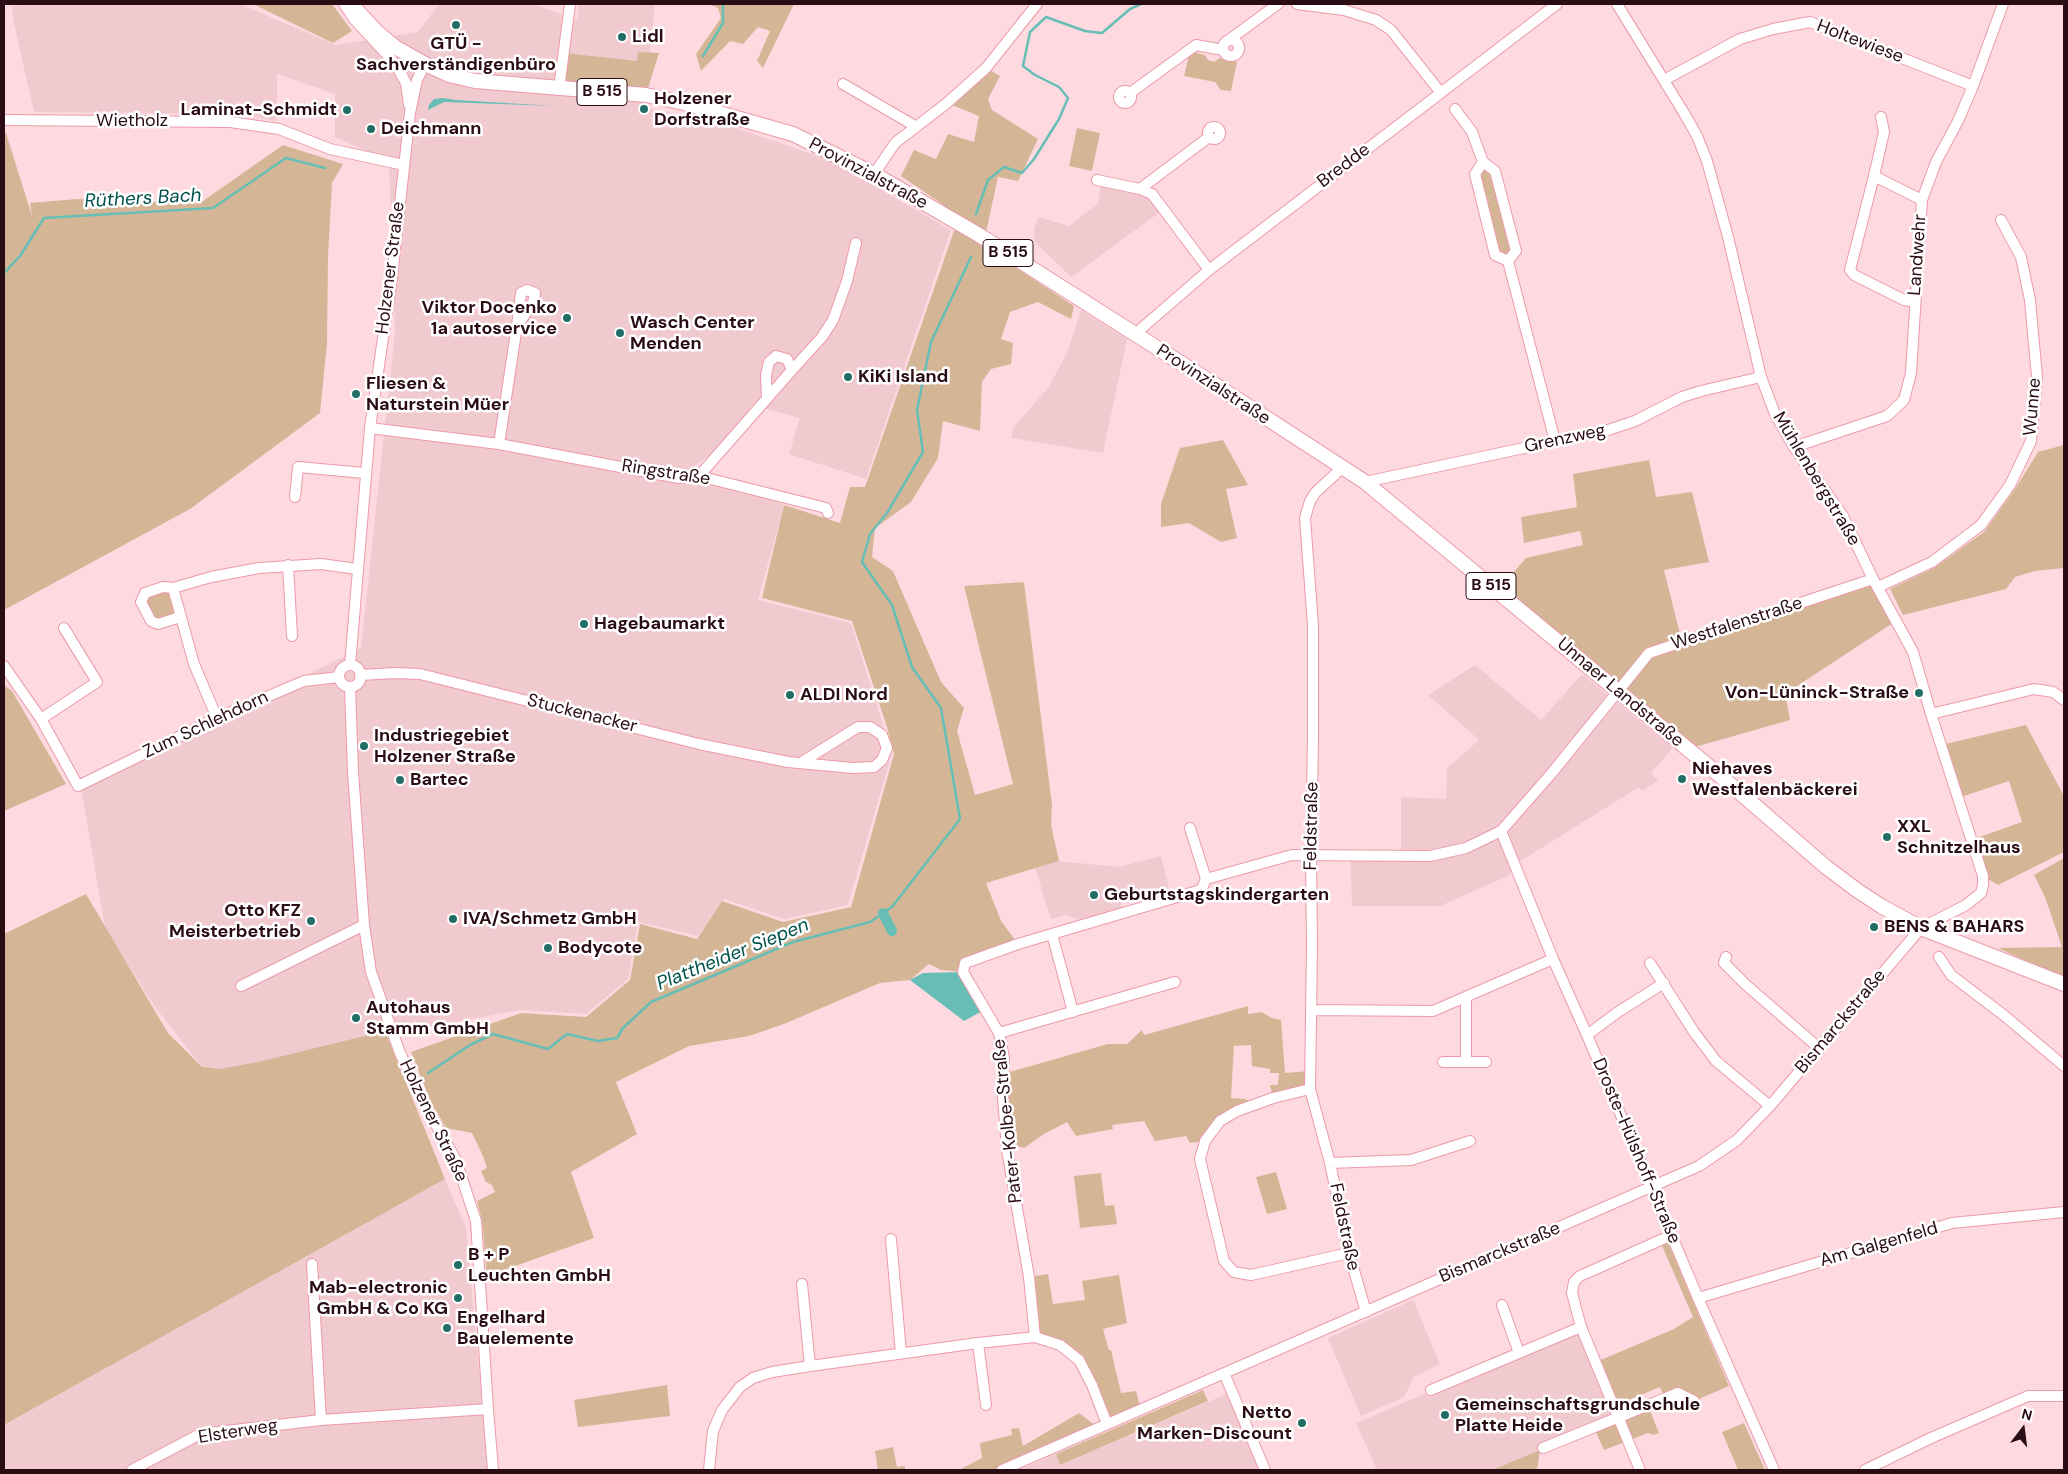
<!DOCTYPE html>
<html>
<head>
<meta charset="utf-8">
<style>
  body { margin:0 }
  #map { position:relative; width:2068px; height:1474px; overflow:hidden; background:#fedae0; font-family:"DM Sans",sans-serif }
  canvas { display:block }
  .frame { position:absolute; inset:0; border:5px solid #2a0c14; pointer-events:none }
  .north { position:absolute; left:1998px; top:1404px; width:50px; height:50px; -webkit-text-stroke:4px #fff; paint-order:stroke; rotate:15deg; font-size:14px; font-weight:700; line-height:20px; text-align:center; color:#2a0c14 }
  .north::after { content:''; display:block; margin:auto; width:18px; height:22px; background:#2a0c14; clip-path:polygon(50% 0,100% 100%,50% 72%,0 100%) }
</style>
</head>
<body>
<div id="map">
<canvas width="2068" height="1474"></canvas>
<div class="frame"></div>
<div class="north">N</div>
</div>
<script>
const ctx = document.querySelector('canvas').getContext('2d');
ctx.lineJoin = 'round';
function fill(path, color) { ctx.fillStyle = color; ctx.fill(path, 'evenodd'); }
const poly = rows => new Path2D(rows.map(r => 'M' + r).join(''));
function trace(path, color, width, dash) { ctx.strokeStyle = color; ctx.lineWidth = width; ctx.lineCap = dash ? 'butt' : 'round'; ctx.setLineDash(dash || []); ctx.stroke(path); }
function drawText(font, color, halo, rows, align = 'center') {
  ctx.font = font + ' "DM Sans",sans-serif'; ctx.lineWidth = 5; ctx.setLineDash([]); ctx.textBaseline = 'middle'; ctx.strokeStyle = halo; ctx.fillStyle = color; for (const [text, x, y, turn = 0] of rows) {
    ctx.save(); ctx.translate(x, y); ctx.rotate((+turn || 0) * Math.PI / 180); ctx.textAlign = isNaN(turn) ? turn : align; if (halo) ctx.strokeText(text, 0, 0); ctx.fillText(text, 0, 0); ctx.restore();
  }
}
fill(poly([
  [39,4,240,4,336,45,418,32,439,4,533,4,578,20,579,4,655,4,644,107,736,128,838,163,900,201,951,230,866,479,789,454,800,418,752,405,741,422,711,454,694,466,784,505,758,600,851,623,892,753,848,905,784,919,724,899,698,936,638,922,628,979,586,1014,521,1010,359,1039,220,1072,202,1067,155,1007,105,928,81,787,361,648,395,331,389,161,335,137,335,94,277,74,277,121,232,114,34,112,13,19,12,6],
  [1101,183,1150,195,1163,210,1071,277,1035,242,1034,230,1038,217,1069,226,1098,204],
  [1081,310,1127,339,1103,453,1011,438,1013,428,1048,388,1067,353],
  [1475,665,1541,720,1582,674,1673,748,1651,773,1658,781,1642,791,1639,787,1519,862,1508,876,1440,906,1352,906,1350,851,1401,852,1401,797,1446,799,1447,768,1479,740,1428,695],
  [1161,856,1169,888,1120,902,1123,914,1090,924,1067,915,1051,919,1035,868,1057,861,1119,867],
  [445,1179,466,1228,488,1470,4,1470,4,1425],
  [1413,1300,1440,1364,1414,1377,1404,1397,1361,1416,1328,1338],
  [1581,1327,1619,1418,1492,1470,1377,1470,1356,1423],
  [1231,1392,1264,1470,1019,1470,1056,1454,1060,1465]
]), '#f1cad0');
fill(poly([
  [253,4,332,4,352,31,333,43],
  [709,4,794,4,763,68,757,61,770,31,758,27,743,44,730,41,701,71,696,54,721,18,718,8],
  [1190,51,1205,55,1208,60,1214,62,1220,58,1237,62,1231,91,1221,90,1215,82,1184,76],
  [638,52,659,53,646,95,559,89,564,53,637,61],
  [986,68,1000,76,988,99,992,110,1038,139,1018,181,998,177,983,246,1074,306,1071,319,1038,302,1010,312,1001,339,1013,343,1011,364,991,369,982,382,980,431,943,421,938,458,911,502,875,528,872,557,893,571,941,682,964,708,957,731,975,795,1013,784,964,586,1024,582,1052,805,1051,825,1059,861,986,883,1001,921,1018,944,965,963,963,972,941,970,929,964,910,980,880,983,784,1024,749,1036,689,1046,616,1082,637,1134,571,1172,594,1238,487,1276,482,1220,477,1201,495,1192,492,1185,486,1182,481,1171,487,1168,483,1156,472,1133,446,1128,431,1102,411,1052,521,1013,586,1017,630,980,640,924,697,939,722,901,783,922,851,907,894,754,887,727,852,621,762,598,784,505,840,523,850,487,865,487,954,231,961,217,901,176,914,150,936,159,948,134,974,142,979,116,947,103],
  [1077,128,1100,133,1092,171,1069,166],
  [6,133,32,216,30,203,77,199,200,203,283,145,343,164,332,183,328,257,327,343,320,413,190,509,4,610,4,134],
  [1484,164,1494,172,1514,250,1507,258,1497,253,1477,174],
  [1223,440,1248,485,1226,489,1237,538,1221,542,1189,523,1161,527,1161,504,1180,448],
  [2064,445,2064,568,2035,571,2015,577,2006,589,1903,615,1890,589,1934,568,1984,532,2015,489,2038,452],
  [1649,460,1656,497,1692,492,1709,562,1664,570,1682,642,1873,579,1896,621,1785,694,1790,720,1688,749,1497,591,1526,558,1583,545,1580,531,1524,543,1521,517,1577,507,1573,474],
  [173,588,180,617,158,624,141,602,145,593],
  [4,685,12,691,66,784,4,811],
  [2026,725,2064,796,2064,852,1998,885,1983,876,1971,840,2022,822,2009,781,1958,798,1941,745],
  [2064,858,2064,978,1998,948,2062,947,2045,897,2034,875],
  [86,894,168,1033,202,1067,220,1069,258,1062,385,1031,445,1179,4,1425,4,934],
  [1248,1006,1248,1014,1261,1012,1272,1018,1281,1020,1285,1073,1310,1071,1310,1089,1273,1098,1270,1085,1278,1085,1279,1073,1270,1073,1270,1069,1252,1066,1251,1045,1234,1046,1231,1098,1245,1099,1249,1101,1249,1106,1237,1111,1205,1141,1190,1143,1186,1136,1155,1141,1144,1121,1112,1125,1113,1129,1076,1136,1067,1122,1044,1134,1024,1148,1009,1144,1006,1073,1108,1044,1127,1044,1142,1030,1144,1035],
  [1276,1172,1287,1209,1267,1214,1256,1177],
  [1101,1173,1105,1206,1114,1205,1117,1224,1080,1228,1074,1176],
  [1666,1238,1729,1386,1694,1401,1678,1393,1665,1398,1660,1387,1614,1406,1596,1362,1674,1329,1693,1317,1660,1241],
  [1048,1274,1053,1304,1085,1300,1082,1281,1119,1275,1127,1323,1103,1329,1109,1350,1111,1350,1121,1393,1136,1391,1141,1410,1107,1424,1079,1360,1035,1337,1029,1277],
  [667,1385,670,1416,578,1427,574,1400],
  [1203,1390,1208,1401,1060,1465,1056,1454],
  [1648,1406,1659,1433,1653,1435,1648,1433,1604,1450,1594,1428],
  [1079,1413,1099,1428,999,1470,959,1470,982,1458,980,1443,1012,1435,1011,1429,1019,1428,1023,1446],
  [1744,1423,1765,1470,1738,1470,1722,1432],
  [893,1447,897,1467,905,1466,905,1470,878,1470,875,1451],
  [1540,1450,1537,1470,1492,1470]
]), '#d4b697');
fill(poly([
  [443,98,456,100,555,106,444,102,428,110,429,105,434,99],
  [963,972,986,1009,964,1021,910,980,923,973]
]), '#66beb5');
trace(poly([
  [703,56,723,23,723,4],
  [976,214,988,180,1004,167,1022,173,1034,159,1059,119,1068,98,1059,87,1035,75,1023,66,1030,32,1046,17,1085,31,1102,33,1130,9,1141,4],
  [4,273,20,256,44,218,213,208,286,158,325,168],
  [428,1073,470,1045,493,1034,548,1049,567,1034,598,1041,617,1038,623,1028,651,1002,793,942,870,922,892,907,960,819,941,708,912,667,892,605,862,562,870,534,887,513,923,452,917,410,931,342,971,257]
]), '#66beb5', 2.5);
trace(poly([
  [883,913,892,931]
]), '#66beb5', 10);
const minor = poly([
  [344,4,354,19,392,60,400,72,406,83,409,105],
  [1297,4,1344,10,1376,20,1391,30,1441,93],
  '1223 48a8 8 0 1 1 16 0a8 8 0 1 1-16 0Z',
  [1226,42,1278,4],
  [1664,80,1740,39,1773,29,1810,22,1973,86],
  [843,84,915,126],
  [559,89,570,4],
  '1119 97a6 6 0 1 1 12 0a6 6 0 1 1-12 0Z',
  [1130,93,1196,45,1223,50],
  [1455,109,1472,132,1483,162],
  [4,120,230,122,279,129,330,149,404,165],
  '1208 133a6 6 0 1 1 12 0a6 6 0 1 1-12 0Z',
  [874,174,895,143,947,103,986,68,1037,4],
  [1874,176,1884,132,1881,117],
  [1097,180,1140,189,1152,194,1209,270],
  [1140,189,1209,137],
  [1508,261,1495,255,1475,174,1483,162,1495,171,1516,251,1508,261,1555,441],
  [1915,302,1904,300,1854,275,1850,270,1874,176,1922,200],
  [1135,334,1209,270,1557,4],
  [792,370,822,337,833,320,847,281,856,243],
  [370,428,499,444,663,475,679,478,699,476,826,508,828,513],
  [499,444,517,326,533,303,535,293,527,290,521,293,517,326],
  [1794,447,1887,416,1904,400,1911,373,1922,200,1936,162,1958,121,1973,86,2003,4],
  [1342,468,1316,492,1310,501,1305,518,1313,626,1313,737,1311,855,1312,946,1310,1089,1330,1163,1349,1253,1366,1312],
  [699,476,792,370,787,359,776,356,769,362,766,375,767,398],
  [1365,482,1608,430,1635,421,1682,397,1701,391,1761,377],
  [295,497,298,467,365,473],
  [288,565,292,636],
  [1878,587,1932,562,1981,525,2010,485,2031,441,2037,377,2030,300,2021,257,2001,220],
  [173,588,163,587,145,593,141,602,151,621,158,624,180,617],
  [350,665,370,428,392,276,410,113,417,80,425,64],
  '339 676a11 11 0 1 1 22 0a11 11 0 1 1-22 0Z',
  [4,666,41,719,78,786,217,718,304,681,339,677],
  [360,675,395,673,420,674,699,744,788,762,853,768,874,767,882,760,887,748,882,735,870,727,858,727,802,762],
  [350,687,353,772,364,925,371,972,400,1053,427,1109,456,1160,476,1221,488,1409,493,1470],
  [1931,714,2034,689,2053,692,2064,700],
  [217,718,194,664,173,588,211,577,259,568,321,564,357,569],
  [41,719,97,682,64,628],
  [1190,828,1206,879],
  [1501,831,1553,959,1587,1035,1698,1298,1774,1470],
  [1052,934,1073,1012],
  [1726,957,1724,963,1745,984,1820,1049],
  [1939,957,1951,975,2006,1017,2064,1066],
  [1650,963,1694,1032,1716,1061,1770,1106],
  [241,986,364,925],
  [1311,1010,1433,1011,1553,959],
  [999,1033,1175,982],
  [1587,1035,1618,1012,1664,983],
  [1443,1062,1466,1062,1466,997],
  [1466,1062,1486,1062],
  [1310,1089,1273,1098,1237,1111,1220,1121,1205,1141,1200,1159,1224,1261,1234,1272,1251,1275,1349,1253],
  [1330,1163,1411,1160,1470,1141],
  [891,1239,901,1353],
  [312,1264,321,1420],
  [802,1284,810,1366],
  [1698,1298,1952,1223,2064,1212],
  [1502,1305,1519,1353],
  [1035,1337,1029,1277,1007,1150,1003,1096,1004,1058,999,1033,963,972,965,963,1018,944,1201,890,1206,879,1292,855,1430,856,1466,848,1501,831,1551,774,1649,653,1873,579],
  [978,1343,986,1405],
  [1224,1373,1265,1470],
  [1431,1390,1581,1327],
  [1543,1448,1678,1393,1694,1401],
  [132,1470,200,1434,321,1420,488,1409],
  [709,1470,713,1431,722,1410,740,1387,753,1378,772,1372,810,1366,978,1343,1035,1337,1060,1345,1079,1360,1092,1385,1107,1424],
  [1002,1470,1699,1166,1737,1140,1770,1106,1921,928,1966,905,1981,893,1983,885,1983,876,1931,714,1913,652,1873,579,1843,516,1794,447,1775,414,1761,377,1728,237,1707,161,1697,136,1684,113,1617,4],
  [1640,1470,1581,1327,1572,1293,1574,1282,1580,1276,1672,1235],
  [1865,1470,1931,1438,2028,1396,2064,1396]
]);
const major = poly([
  [351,4,378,33,395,47,425,64,449,75,475,81,646,95,684,103,793,134,874,174,979,235,1214,384,1365,482,1724,779,1826,867,1858,891,1881,906,1921,928,2064,984]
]);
trace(minor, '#ec99a9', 12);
trace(major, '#ec99a9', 16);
trace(minor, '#fff', 10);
trace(major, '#fff', 14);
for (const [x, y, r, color] of [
  [456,25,5,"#236d67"],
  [622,37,5,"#236d67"],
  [644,109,5,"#236d67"],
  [347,110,5,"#236d67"],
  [371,129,5,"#236d67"],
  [567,318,5,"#236d67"],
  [620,333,5,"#236d67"],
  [848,377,5,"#236d67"],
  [356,394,5,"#236d67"],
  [584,624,5,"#236d67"],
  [1919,693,5,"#236d67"],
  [790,695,5,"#236d67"],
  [364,746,5,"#236d67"],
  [1682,779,5,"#236d67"],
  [400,780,5,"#236d67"],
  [1887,837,5,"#236d67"],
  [1094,895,5,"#236d67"],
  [453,919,5,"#236d67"],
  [311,921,5,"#236d67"],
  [1874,927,5,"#236d67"],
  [548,948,5,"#236d67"],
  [356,1018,5,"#236d67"],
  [458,1265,5,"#236d67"],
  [458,1298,5,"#236d67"],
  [447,1328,5,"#236d67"],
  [1445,1415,5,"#236d67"],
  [1302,1423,5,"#236d67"]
]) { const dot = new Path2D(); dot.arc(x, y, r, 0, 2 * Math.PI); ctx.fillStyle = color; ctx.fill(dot); trace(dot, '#fff', 2); }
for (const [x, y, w] of [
  [602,92,50],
  [1008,253,50],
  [1491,586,50]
]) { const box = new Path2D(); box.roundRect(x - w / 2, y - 13.5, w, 27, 4); ctx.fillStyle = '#fff'; ctx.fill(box); trace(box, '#2a0c14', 1); }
drawText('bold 16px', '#2a0c14', null, [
  ["B 515",602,92],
  ["B 515",1008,253],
  ["B 515",1491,586]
]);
drawText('bold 18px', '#2a0c14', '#fff', [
  ["Lidl",632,37],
  ["GTÜ -",456,44,"center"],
  ["Sachverständigenbüro",456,65,"center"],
  ["Holzener",654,99],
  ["Dorfstraße",654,120],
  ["Laminat-Schmidt",337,110,"right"],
  ["Deichmann",381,129],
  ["Viktor Docenko",557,308,"right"],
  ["1a autoservice",557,329,"right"],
  ["Wasch Center",630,323],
  ["Menden",630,344],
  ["KiKi Island",858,377],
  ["Fliesen &",366,384],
  ["Naturstein Müer",366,405],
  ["Hagebaumarkt",594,624],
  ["Von-Lüninck-Straße",1909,693,"right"],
  ["ALDI Nord",800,695],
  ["Industriegebiet",374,736],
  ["Holzener Straße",374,757],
  ["Niehaves",1692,769],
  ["Westfalenbäckerei",1692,790],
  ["Bartec",410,780],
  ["XXL",1897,827],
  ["Schnitzelhaus",1897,848],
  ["Geburtstagskindergarten",1104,895],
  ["Otto KFZ",301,911,"right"],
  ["Meisterbetrieb",301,932,"right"],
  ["IVA/Schmetz GmbH",463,919],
  ["BENS & BAHARS",1884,927],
  ["Bodycote",558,948],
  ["Autohaus",366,1008],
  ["Stamm GmbH",366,1029],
  ["B + P",468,1255],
  ["Leuchten GmbH",468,1276],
  ["Mab-electronic",448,1288,"right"],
  ["GmbH & Co KG",448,1309,"right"],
  ["Engelhard",457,1318],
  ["Bauelemente",457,1339],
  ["Gemeinschaftsgrundschule",1455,1405],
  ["Platte Heide",1455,1426],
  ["Netto",1292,1413,"right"],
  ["Marken-Discount",1292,1434,"right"]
], 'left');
drawText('18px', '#2a0c14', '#fff', [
  ["Holtewiese",1860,42,21],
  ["Wietholz",132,121],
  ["Bredde",1344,166,-37],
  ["Provinzialstraße",868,174,28],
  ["Landwehr",1918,255,-86],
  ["Holzener Straße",391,268,-83],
  ["Provinzialstraße",1213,385,33],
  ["Wunne",2033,407,-85],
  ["Grenzweg",1565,439,-12],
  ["Ringstraße",666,473,9],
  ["Mühlenbergstraße",1816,479,59],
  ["Westfalenstraße",1737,624,-18],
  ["Unnaer Landstraße",1620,693,40],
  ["Stuckenacker",582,714,14],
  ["Zum Schlehdorn",206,725,-25],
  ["Feldstraße",1312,826,-89],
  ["Bismarckstraße",1841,1022,-50],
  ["Holzener Straße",433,1121,64],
  ["Pater-Kolbe-Straße",1008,1121,-96],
  ["Droste-Hülshoff-Straße",1636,1151,67],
  ["Feldstraße",1344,1227,78],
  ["Am Galgenfeld",1879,1245,-16],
  ["Bismarckstraße",1500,1253,-23],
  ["Elsterweg",238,1432,-9]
]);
drawText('italic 19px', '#00524c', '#fff', [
  ["Rüthers Bach",143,199,-3],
  ["Plattheider Siepen",733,955,-22]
]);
</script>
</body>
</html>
